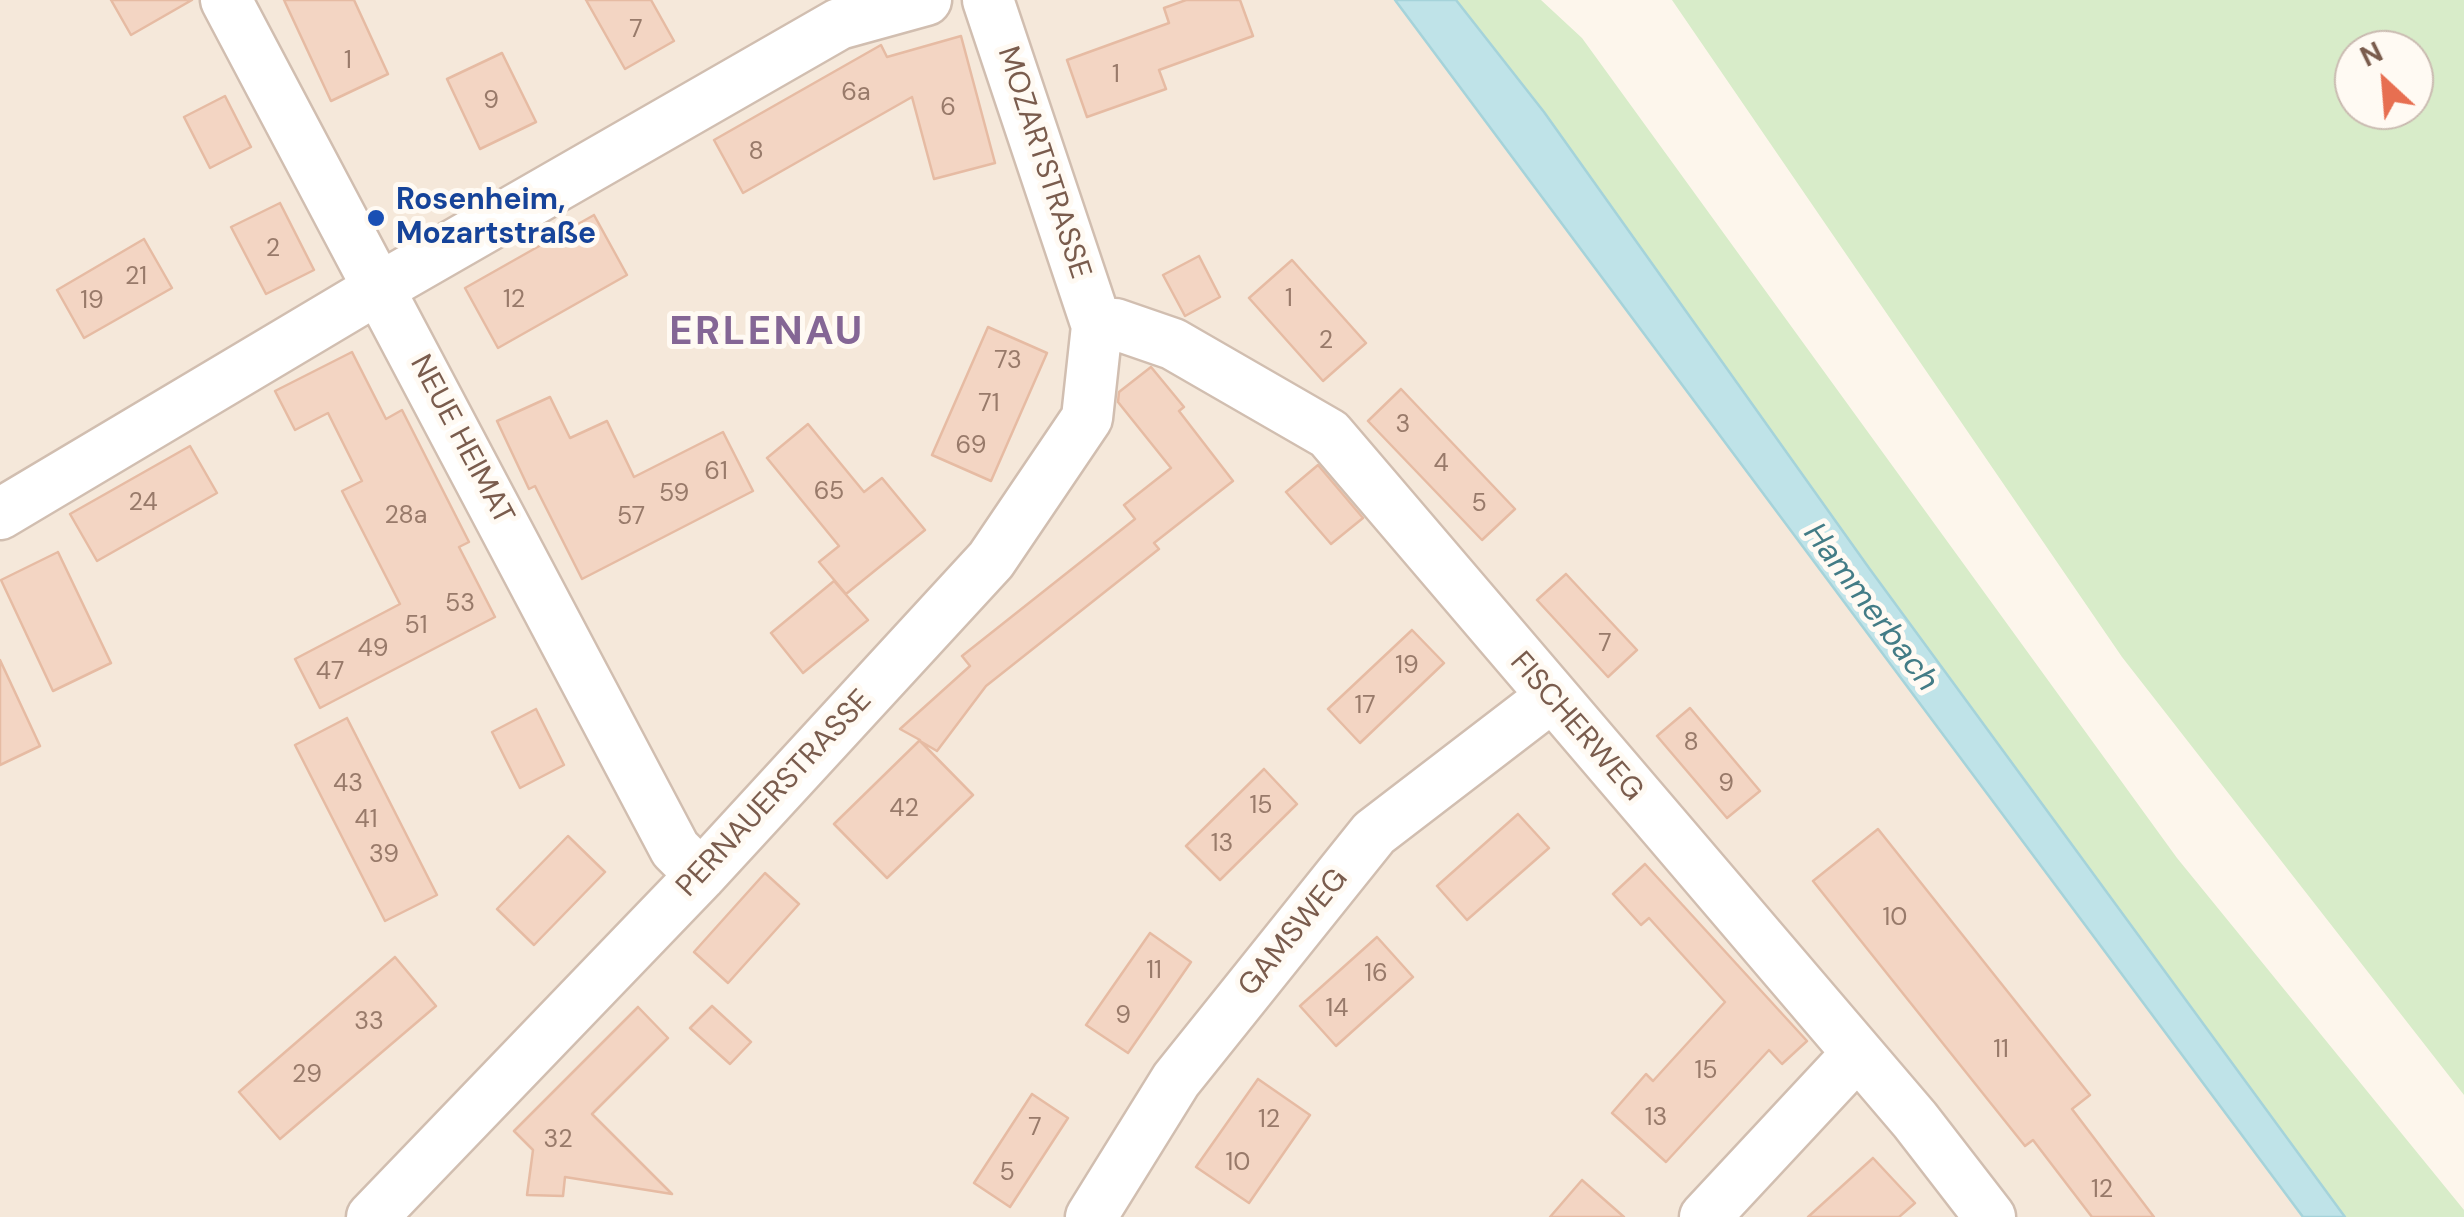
<!DOCTYPE html>
<html>
<head>
<meta charset="utf-8">
<style>
  body { margin:0 }
  #map { position:relative; width:2464px; height:1217px; overflow:hidden; background:#fdf6ec; font-family:"DM Sans",sans-serif }
  canvas { display:block }
  .north { position:absolute; left:2334px; top:30px; width:100px; height:100px; box-sizing:border-box; background:#fffaf3; border:2px solid #cabbb1; border-radius:50%; rotate:334deg; font-size:28px; font-weight:700; line-height:40px; text-align:center; color:#7a5c4d }
  .north::after { content:''; display:block; margin:auto; width:35px; height:45px; background:#e76f51; clip-path:polygon(50% 0,100% 100%,50% 72%,0 100%) }
</style>
</head>
<body>
<div id="map">
<canvas width="2464" height="1217"></canvas>
<div class="north">N</div>
</div>
<script>
const ctx = document.querySelector('canvas').getContext('2d');
ctx.lineJoin = 'round';
function fill(path, color) { ctx.fillStyle = color; ctx.fill(path, 'evenodd'); }
const poly = rows => new Path2D(rows.map(r => 'M' + r).join(''));
function trace(path, color, width, dash) { ctx.strokeStyle = color; ctx.lineWidth = width; ctx.lineCap = dash ? 'butt' : 'round'; ctx.setLineDash(dash || []); ctx.stroke(path); }
function drawText(font, color, halo, rows, align = 'center') {
  ctx.font = font + ' "DM Sans",sans-serif'; ctx.lineWidth = 10; ctx.setLineDash([]); ctx.textBaseline = 'middle'; ctx.strokeStyle = halo; ctx.fillStyle = color; for (const [text, x, y, turn = 0] of rows) {
    ctx.save(); ctx.translate(x, y); ctx.rotate((+turn || 0) * Math.PI / 180); ctx.textAlign = isNaN(turn) ? turn : align; if (halo) ctx.strokeText(text, 0, 0); ctx.fillText(text, 0, 0); ctx.restore();
  }
}
fill(poly([
  [0,0,1395,0,2303,1217,0,1217]
]), '#f5e8da');
fill(poly([
  [1456,0,1541,0,1582,38,2177,858,2464,1210,2464,1217,2345,1217,1869,568,1544,112],
  [1672,0,2464,0,2464,1095,2122,657],
  [2414,50,2414,110,2354,110,2354,50]
]), '#d8ecc9');
const water = poly([
  [1395,0,1456,0,1544,112,1869,568,2345,1217,2303,1217,1395,0]
]);
fill(water, '#bfe3e8');
trace(water, '#a5d3da', 2.5);
const building = poly([
  [111,0,192,0,131,35,111,0],
  [284,0,354,0,388,74,331,101,284,0],
  [586,0,651,0,674,41,625,69,586,0],
  [1186,0,1240,0,1253,36,1159,70,1166,89,1087,117,1067,60,1169,23,1164,8,1186,0],
  [961,36,995,163,934,179,912,97,743,193,714,140,881,45,887,57,961,36],
  [502,53,536,122,480,149,447,79,502,53],
  [225,96,251,147,210,168,184,117,225,96],
  [280,203,314,270,266,294,231,227,280,203],
  [594,215,627,275,498,348,465,288,594,215],
  [144,239,172,288,84,338,57,290,144,239],
  [1199,256,1220,297,1185,316,1163,275,1199,256],
  [1292,260,1366,343,1323,381,1249,298,1292,260],
  [988,327,1047,353,991,481,932,455,988,327],
  [352,352,386,419,402,410,469,542,459,547,495,617,320,708,295,659,400,604,342,491,362,481,328,413,295,430,275,391,352,352],
  [1151,367,1184,407,1179,411,1233,481,1154,543,1159,549,986,686,937,751,920,741,973,795,887,878,834,824,920,740,900,729,970,666,962,656,1135,519,1124,505,1171,468,1118,402,1119,392,1151,367],
  [1401,389,1515,509,1482,540,1368,421,1401,389],
  [550,397,570,438,607,421,634,477,723,432,753,491,582,579,535,486,529,489,497,421,550,397],
  [808,424,864,492,882,478,925,530,846,594,819,562,839,546,767,458,808,424],
  [190,446,217,493,97,561,70,514,190,446],
  [1318,465,1363,518,1331,544,1286,492,1318,465],
  [58,552,111,663,53,691,1,580,58,552],
  [1566,574,1637,650,1608,677,1537,600,1566,574],
  [834,581,868,620,803,673,771,633,834,581],
  [1412,630,1444,663,1360,743,1328,709,1412,630],
  [0,660,40,746,0,765,0,660],
  [1690,708,1760,791,1727,818,1657,736,1690,708],
  [536,709,564,765,520,788,492,732,536,709],
  [347,718,437,895,385,921,295,745,347,718],
  [1264,769,1297,804,1220,880,1186,846,1264,769],
  [1518,814,1549,848,1467,920,1437,886,1518,814],
  [1878,829,2090,1095,2072,1109,2154,1217,2092,1217,2033,1140,2025,1146,1813,881,1878,829],
  [568,836,605,872,534,945,497,909,568,836],
  [1645,864,1807,1041,1782,1064,1769,1050,1666,1162,1612,1113,1646,1074,1653,1081,1725,1002,1649,918,1641,925,1613,894,1645,864],
  [765,873,799,904,728,983,694,952,765,873],
  [1150,933,1191,962,1128,1053,1086,1025,1150,933],
  [1377,937,1413,977,1336,1046,1300,1006,1377,937],
  [395,957,436,1006,280,1139,239,1092,395,957],
  [712,1006,751,1042,730,1064,690,1028,712,1006],
  [638,1007,668,1038,592,1114,672,1194,565,1177,563,1196,527,1195,533,1150,514,1131,638,1007],
  [1258,1079,1310,1115,1249,1203,1196,1167,1258,1079],
  [1032,1094,1068,1118,1010,1207,974,1183,1032,1094],
  [1873,1158,1915,1203,1899,1217,1808,1217,1873,1158],
  [1582,1180,1624,1217,1550,1217,1582,1180]
]);
fill(building, '#f3d5c3');
trace(building, '#e6bba3', 2.5);
const minor = poly([
  [226,0,675,849,701,875],
  [1097,326,1115,324,1173,344,1329,434,1915,1120,1990,1217],
  [0,514,381,287,839,24,926,0],
  [372,1217,701,875,991,560,1087,418,1097,326,988,0],
  [1091,1217,1176,1080,1374,833,1550,698],
  [1705,1217,1856,1055]
]);
trace(minor, '#d1beb0', 55);
trace(minor, '#fff', 50);
for (const [x, y, r, color] of [
  [376,218,10,"#1a4fb4"]
]) { const dot = new Path2D(); dot.arc(x, y, r, 0, 2 * Math.PI); ctx.fillStyle = color; ctx.fill(dot); trace(dot, '#fffaf3', 4); }
drawText('25px', '#987a6a', null, [
  ["7",636,30],
  ["1",348,61],
  ["1",1116,75],
  ["6a",856,93],
  ["9",491,101],
  ["6",948,108],
  ["8",756,152],
  ["2",273,249],
  ["21",136,277],
  ["1",1289,299],
  ["12",514,300],
  ["19",92,301],
  ["2",1326,341],
  ["73",1008,361],
  ["71",989,404],
  ["3",1403,425],
  ["69",971,446],
  ["4",1441,464],
  ["61",716,472],
  ["65",829,492],
  ["59",674,494],
  ["24",143,503],
  ["5",1479,504],
  ["28a",406,516],
  ["57",631,517],
  ["53",460,604],
  ["51",416,626],
  ["7",1605,644],
  ["49",373,649],
  ["19",1407,666],
  ["47",330,672],
  ["17",1365,706],
  ["8",1691,743],
  ["43",348,784],
  ["9",1726,784],
  ["15",1261,806],
  ["42",904,809],
  ["41",366,820],
  ["13",1222,844],
  ["39",384,855],
  ["10",1895,918],
  ["11",1154,971],
  ["16",1376,974],
  ["14",1337,1009],
  ["9",1123,1016],
  ["33",369,1022],
  ["11",2001,1050],
  ["15",1706,1071],
  ["29",307,1075],
  ["13",1656,1118],
  ["12",1269,1120],
  ["7",1035,1128],
  ["32",558,1140],
  ["10",1238,1163],
  ["5",1007,1173],
  ["12",2102,1190]
]);
drawText('30px', '#7a5c4d', '#fffaf3', [
  ["MOZARTSTRASSE",1043,163,72],
  ["NEUE HEIMAT",461,440,62],
  ["FISCHERWEG",1576,727,49],
  ["PERNAUERSTRASSE",775,794,-47],
  ["GAMSWEG",1294,933,-51]
]);
drawText('bold 30px', '#164399', '#fffaf3', [
  ["Rosenheim,",396,201],
  ["Mozartstraße",396,235]
], 'left');
drawText('italic 32px', '#437c86', '#fffaf3', [
  ["Hammerbach",1870,608,53]
]);
ctx.letterSpacing = '2.5px';
drawText('bold 40px', '#846695', '#fffaf3', [
  ["ERLENAU",767,334]
]);
ctx.letterSpacing = '0px';
</script>
</body>
</html>
